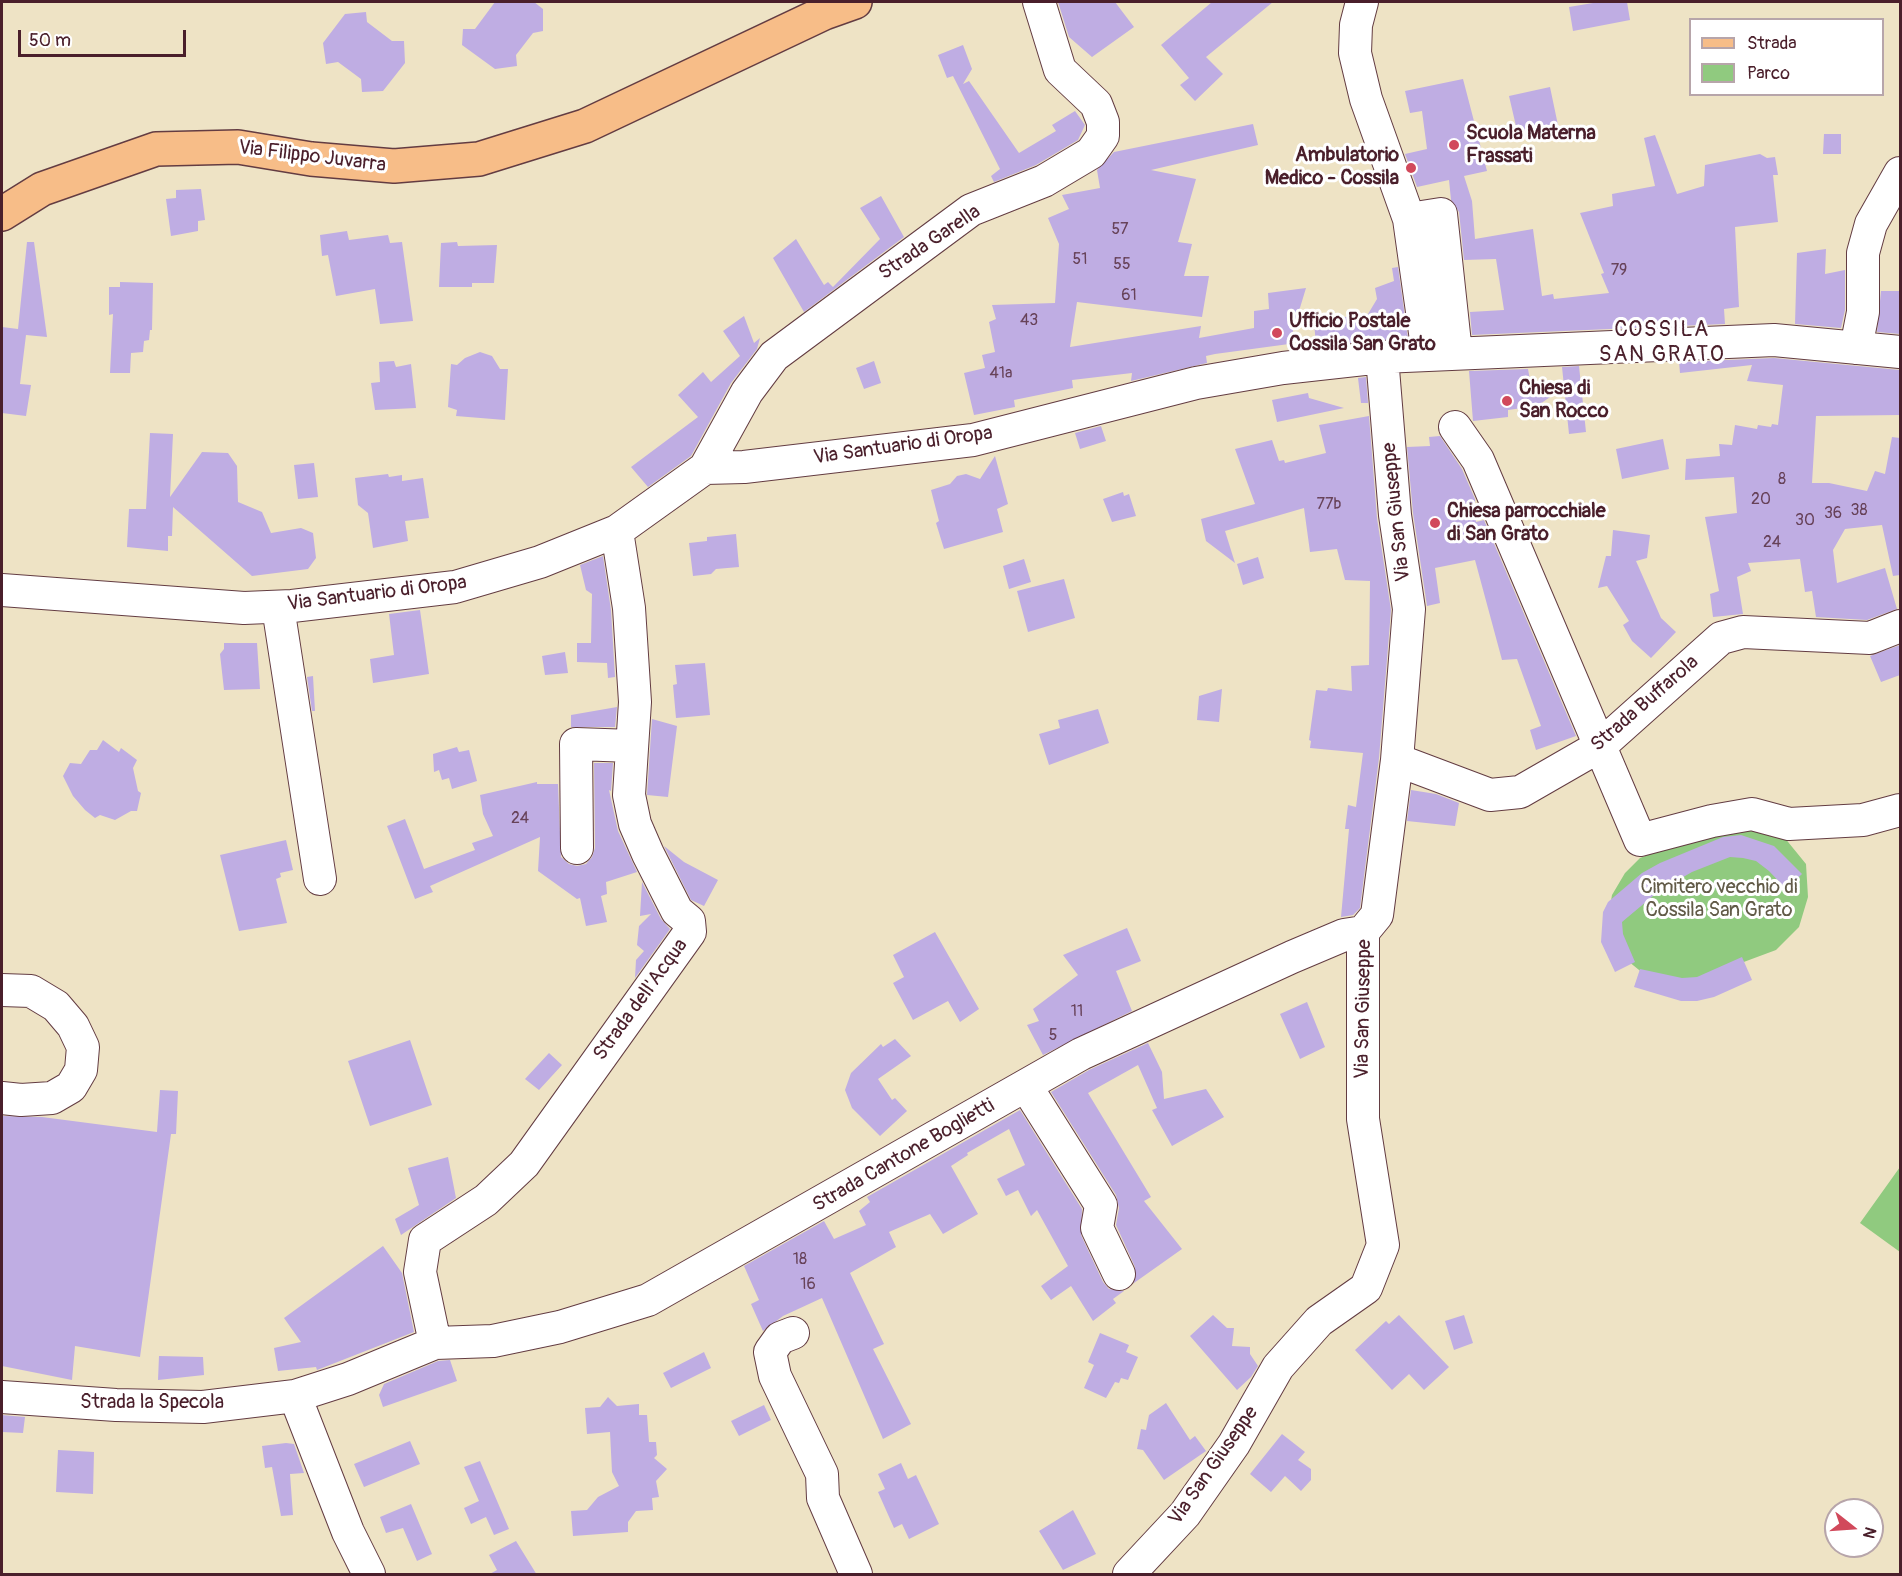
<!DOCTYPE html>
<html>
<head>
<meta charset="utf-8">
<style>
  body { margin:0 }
  #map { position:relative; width:1902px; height:1576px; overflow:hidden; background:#eee3c5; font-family:Pangolin,sans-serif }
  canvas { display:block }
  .frame { position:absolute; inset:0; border:3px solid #4a1f2b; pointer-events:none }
  .legend { position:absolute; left:1689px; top:18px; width:195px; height:78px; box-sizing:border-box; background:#fff; border:2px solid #b7a5aa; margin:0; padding:8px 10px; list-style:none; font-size:18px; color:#4a1f2b }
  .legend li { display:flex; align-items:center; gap:12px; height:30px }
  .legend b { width:30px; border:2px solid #b7a5aa }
  .north { position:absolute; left:1824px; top:1498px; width:60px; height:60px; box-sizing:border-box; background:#fff; border:2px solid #b7a5aa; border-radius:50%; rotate:107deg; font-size:16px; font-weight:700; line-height:24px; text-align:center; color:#4a1f2b }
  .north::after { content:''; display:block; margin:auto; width:21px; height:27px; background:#d1495b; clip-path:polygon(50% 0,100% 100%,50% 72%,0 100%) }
  .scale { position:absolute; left:18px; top:30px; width:168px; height:27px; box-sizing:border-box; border:3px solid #4a1f2b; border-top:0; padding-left:8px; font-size:18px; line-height:21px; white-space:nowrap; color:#4a1f2b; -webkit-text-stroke:4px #fff; paint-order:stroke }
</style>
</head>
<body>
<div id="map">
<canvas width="1902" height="1576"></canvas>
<div class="frame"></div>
<ul class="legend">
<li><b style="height:8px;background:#f7bd88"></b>Strada</li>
<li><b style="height:16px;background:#90ca7f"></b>Parco</li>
</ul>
<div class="north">N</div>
<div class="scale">50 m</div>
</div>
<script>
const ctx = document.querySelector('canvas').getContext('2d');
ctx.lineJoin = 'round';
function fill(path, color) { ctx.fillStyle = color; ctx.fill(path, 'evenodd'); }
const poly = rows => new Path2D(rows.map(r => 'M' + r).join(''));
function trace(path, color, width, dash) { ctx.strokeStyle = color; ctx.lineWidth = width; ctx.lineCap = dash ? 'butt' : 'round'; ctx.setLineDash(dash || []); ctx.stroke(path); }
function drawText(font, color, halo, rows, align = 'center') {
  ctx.font = font + ' Pangolin,sans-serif'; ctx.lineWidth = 6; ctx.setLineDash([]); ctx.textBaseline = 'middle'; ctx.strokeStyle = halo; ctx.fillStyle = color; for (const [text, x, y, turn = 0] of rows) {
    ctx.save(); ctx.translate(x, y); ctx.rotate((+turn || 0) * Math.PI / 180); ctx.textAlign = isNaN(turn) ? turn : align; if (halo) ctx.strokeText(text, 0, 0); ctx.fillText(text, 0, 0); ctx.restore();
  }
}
fill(poly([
  [1729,824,1784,837,1806,864,1808,897,1799,927,1776,950,1698,979,1672,985,1644,974,1623,957,1608,918,1612,895,1625,873,1640,858],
  [1900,1167,1900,1252,1860,1223]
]), '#90ca7f');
fill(poly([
  [495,2,534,2,543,9,543,31,533,33,516,55,517,66,495,69,462,45,463,29,475,29],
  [1058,2,1115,2,1134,27,1092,57,1069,37],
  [1212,2,1273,2,1206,57,1223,74,1195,101,1180,85,1189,78,1161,45],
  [1599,2,1627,2,1630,20,1573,31,1569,7],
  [366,12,367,22,392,41,404,41,405,63,383,91,362,92,361,79,338,62,326,64,323,43,345,14],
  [963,45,972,69,963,84,969,81,1019,153,1056,131,1052,125,1075,111,1085,125,1078,140,1036,165,994,182,991,176,1000,169,953,76,947,78,938,55],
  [1463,79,1487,171,1464,176,1472,201,1475,239,1533,229,1542,296,1553,294,1554,299,1609,293,1601,274,1604,273,1580,213,1613,206,1612,194,1655,186,1644,138,1655,135,1677,194,1704,186,1705,165,1760,154,1767,158,1775,157,1778,175,1773,175,1778,222,1735,227,1739,307,1724,309,1725,324,1472,335,1470,312,1504,310,1496,259,1464,260,1459,212,1451,200,1449,180,1417,187,1405,154,1427,149,1422,111,1410,113,1405,91],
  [1550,87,1559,130,1519,139,1509,96],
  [1253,124,1258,145,1151,170,1196,179,1178,242,1192,244,1184,276,1209,276,1202,317,1077,302,1070,347,1201,326,1199,338,1254,328,1254,311,1269,309,1268,293,1306,288,1289,344,1215,354,1206,356,1207,363,1131,381,1132,373,1072,380,1073,388,1014,400,1015,407,974,415,964,373,985,368,982,355,995,352,989,322,996,319,992,305,1055,303,1059,244,1048,218,1069,209,1062,195,1100,188,1097,170,1114,152],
  [1824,134,1841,134,1841,154,1823,154],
  [201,189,205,220,198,221,198,231,171,236,166,199,176,198,176,190],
  [881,196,904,237,804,312,773,258,796,239,824,285,828,282,833,287,880,239,860,208],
  [347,231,349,240,388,235,390,243,402,242,413,321,380,324,375,289,336,296,328,255,322,256,320,235],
  [27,242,34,242,47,337,26,335,20,384,31,385,26,416,2,413,2,327,18,329],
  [457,242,458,246,497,245,494,283,472,283,472,287,439,287,441,243],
  [1826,249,1825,274,1845,270,1845,310,1841,328,1795,324,1797,253],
  [1398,267,1408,338,1316,346,1314,321,1368,314,1377,299,1375,288,1394,281,1392,268],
  [120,282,153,283,152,330,150,330,149,340,144,341,143,352,131,353,130,373,110,373,113,314,109,315,109,287,120,287],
  [1881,291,1900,291,1900,334,1877,332],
  [744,316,754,343,760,338,757,349,731,383,691,456,648,487,631,467,698,417,678,395,703,372,711,382,740,356,723,331],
  [480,352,492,356,500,369,508,369,505,420,456,416,457,410,448,407,451,364,457,365,465,358],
  [1774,358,1900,370,1900,415,1816,416,1812,483,1829,483,1867,491,1875,471,1885,474,1892,437,1900,438,1900,575,1893,576,1882,525,1845,529,1833,550,1837,583,1885,568,1897,609,1867,620,1816,617,1812,591,1805,592,1800,559,1748,563,1751,571,1737,577,1743,614,1713,617,1710,594,1719,591,1705,517,1737,513,1734,477,1685,480,1686,459,1720,456,1719,444,1732,445,1735,425,1757,429,1758,425,1771,427,1772,424,1778,425,1783,385,1747,381,1752,365,1680,373,1679,362],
  [394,361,396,367,411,364,416,408,375,410,371,383,380,382,379,362],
  [874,361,881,383,864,389,856,368],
  [1579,366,1586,432,1569,434,1562,367],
  [1528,369,1530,380,1556,393,1537,406,1508,410,1508,417,1473,421,1469,371],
  [1366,377,1368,403,1361,403,1358,378],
  [1308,393,1309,398,1344,408,1277,422,1272,400],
  [1369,416,1377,518,1391,610,1379,758,1360,908,1353,915,1341,917,1349,829,1345,829,1348,805,1356,807,1363,753,1310,748,1311,741,1309,740,1316,690,1327,691,1328,688,1352,691,1351,666,1369,665,1370,581,1345,580,1337,549,1310,552,1304,508,1225,531,1235,563,1206,541,1201,519,1255,504,1235,449,1272,440,1279,461,1284,460,1285,463,1326,453,1319,425],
  [1101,426,1106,441,1080,449,1075,433],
  [150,433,173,434,170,497,202,452,228,453,237,466,238,502,262,512,271,533,301,528,313,533,316,558,308,569,252,576,173,507,172,536,168,536,168,551,127,547,129,509,146,509],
  [1440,436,1462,469,1475,499,1476,522,1484,520,1576,736,1536,750,1530,730,1541,726,1517,659,1502,660,1475,560,1435,568,1440,603,1427,606,1413,513,1407,447,1430,446,1429,437],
  [1663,439,1669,469,1622,479,1616,449],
  [995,456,1008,504,997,509,1003,532,944,549,936,523,939,521,931,490,950,484,957,476,966,474,980,479],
  [314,463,318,497,298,499,294,465],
  [388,474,389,477,402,475,402,481,423,478,429,518,405,521,408,541,373,548,368,513,358,505,355,478],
  [1123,492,1124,496,1129,494,1136,516,1112,522,1103,499],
  [1613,530,1650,535,1647,558,1636,561,1661,618,1676,632,1651,658,1632,641,1623,625,1629,621,1607,586,1598,588,1606,556,1611,556],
  [736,534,739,567,716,569,711,574,693,576,689,543,707,541,707,537],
  [603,556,611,610,615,677,608,678,607,663,577,662,577,643,591,643,592,594,586,590,580,565],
  [1258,557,1264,578,1243,585,1237,564],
  [1024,559,1031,582,1009,589,1003,566],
  [1064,579,1075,618,1028,632,1017,591],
  [420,610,429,674,373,683,370,659,394,655,389,614],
  [224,643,257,643,260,689,224,690,220,654,224,649],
  [1900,645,1900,675,1881,682,1870,656],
  [565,652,568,673,545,675,542,656],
  [705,663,710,715,676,718,673,685,677,684,675,665],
  [313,676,315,711,312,711,307,677],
  [1222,689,1219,722,1197,720,1199,696],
  [617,707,615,727,571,727,571,715],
  [1098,709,1109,743,1049,765,1039,734,1060,728,1058,720],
  [652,719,677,726,668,797,647,795],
  [103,740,119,752,121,748,137,760,133,768,138,791,141,793,137,811,131,811,115,820,100,815,95,818,85,810,73,796,63,776,70,763,81,764,90,750,97,750],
  [457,747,459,752,469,750,477,781,452,789,449,778,442,780,439,770,434,772,433,754],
  [594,763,613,763,611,791,609,790,618,831,637,872,606,882,607,894,601,896,607,922,586,926,580,898,577,899,538,871,540,837,430,886,433,892,415,899,387,826,405,819,424,869,475,850,472,843,493,836,483,814,480,795,537,782,537,784,558,784,561,857,569,864,577,866,586,864,592,857,595,848],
  [1411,790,1436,794,1459,803,1455,826,1407,821],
  [1741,835,1774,846,1802,874,1786,889,1769,871,1756,861,1743,858,1730,857,1692,872,1659,891,1622,922,1623,934,1635,962,1615,972,1601,942,1603,912,1608,902,1642,873,1660,863,1723,837],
  [286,840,293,870,280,873,281,877,276,879,287,923,239,931,220,855],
  [664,846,684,862,718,880,704,906,691,900],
  [642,882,661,919,670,929,635,978,636,960,644,951,637,945,639,926,651,914,640,916],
  [1127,928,1141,961,1116,971,1132,1011,1043,1055,1027,1025,1039,1021,1033,1009,1078,975,1063,955],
  [935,932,979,1009,960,1022,948,1001,913,1020,893,983,904,977,893,955],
  [1742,957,1752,980,1714,997,1697,1001,1681,1001,1634,987,1640,969,1682,978,1697,977],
  [1307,1002,1325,1047,1300,1059,1280,1014],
  [895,1039,911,1056,878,1079,892,1100,895,1098,907,1111,880,1136,852,1108,845,1090,851,1073,881,1044,883,1047],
  [410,1040,432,1105,370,1126,348,1061],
  [1148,1043,1162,1072,1164,1099,1206,1089,1224,1117,1172,1146,1152,1110,1157,1108,1138,1065,1088,1093,1151,1197,1144,1201,1182,1249,1134,1283,1135,1267,1116,1225,1119,1208,1116,1195,1051,1092,1089,1070],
  [549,1053,562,1065,539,1090,525,1079],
  [160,1090,178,1091,176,1134,168,1134,171,1134,140,1357,75,1346,72,1380,2,1366,2,1116,42,1117,157,1132],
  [1020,1110,1082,1209,1081,1235,1103,1282,1109,1289,1124,1291,1113,1299,1116,1303,1093,1321,1071,1286,1051,1300,1041,1286,1068,1266,1037,1210,1031,1216,1018,1190,1006,1196,997,1179,1025,1165,1009,1129,967,1153,968,1155,951,1166,978,1214,943,1234,930,1214,889,1232,896,1247,850,1273,884,1344,873,1349,911,1424,883,1439,822,1298,783,1316,763,1331,751,1304,759,1300,744,1266,824,1221,834,1239,866,1225,859,1211,870,1202,867,1197],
  [448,1157,456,1198,401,1235,395,1219,419,1205,408,1168],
  [383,1246,402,1273,414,1332,317,1370,316,1367,278,1371,274,1348,301,1342,284,1318],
  [1213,1315,1227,1328,1234,1328,1232,1346,1250,1347,1250,1354,1258,1366,1251,1377,1237,1390,1190,1336],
  [1399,1315,1449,1367,1424,1390,1409,1374,1392,1390,1355,1350,1386,1321,1389,1324],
  [1464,1315,1473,1343,1454,1350,1445,1321],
  [1100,1333,1129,1345,1126,1352,1138,1357,1128,1380,1121,1378,1119,1383,1115,1382,1106,1398,1084,1388,1094,1365,1088,1362],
  [704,1352,711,1368,671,1388,663,1373],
  [159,1356,203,1357,204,1375,158,1380],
  [450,1360,457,1381,383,1407,379,1395,384,1384,438,1361],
  [608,1397,617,1406,639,1404,639,1415,647,1415,649,1442,656,1442,657,1455,654,1458,667,1469,656,1481,659,1497,652,1498,653,1510,636,1511,628,1522,628,1532,573,1536,571,1511,587,1510,598,1497,619,1486,612,1472,610,1432,587,1434,585,1408,600,1407],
  [1166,1403,1190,1440,1195,1436,1206,1451,1164,1480,1143,1450,1137,1449,1141,1429,1146,1430,1149,1415],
  [764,1405,771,1420,739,1436,731,1421],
  [2,1415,25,1417,23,1433,2,1432],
  [1282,1434,1305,1452,1298,1460,1311,1469,1311,1480,1301,1491,1285,1476,1271,1492,1250,1474],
  [410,1441,420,1464,364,1487,354,1464],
  [286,1443,294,1444,304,1473,290,1474,293,1515,281,1516,272,1467,265,1468,262,1446],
  [58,1450,94,1452,93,1494,56,1492],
  [480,1461,509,1529,494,1535,486,1517,471,1524,464,1508,479,1501,464,1467],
  [901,1463,908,1479,916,1475,939,1524,909,1539,902,1524,894,1528,878,1492,885,1489,878,1474],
  [411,1504,432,1554,417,1561,403,1528,386,1533,380,1517],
  [1073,1510,1096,1554,1063,1570,1039,1531],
  [516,1541,537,1575,488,1575,497,1570,489,1555]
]), '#bfade3');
const minor = poly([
  [1362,2,1356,25,1355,53,1366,99,1409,219],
  [1856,348,1863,312,1863,253,1871,224,1900,173],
  [1428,354,1409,219,1441,214,1456,353],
  [1455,427,1478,460,1640,840,1712,821,1752,814,1789,824,1863,820,1900,810],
  [705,468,747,392,774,356,971,210,1044,181,1091,153,1103,136,1103,122,1096,104,1060,70,1039,2],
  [2,590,244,608,292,606,455,587,540,562,617,531,705,468,744,467,973,440,1196,383,1283,368,1382,357,1774,340,1900,352],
  [278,607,320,879],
  [1397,760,1490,795,1520,792,1600,746,1721,638,1743,632,1870,638,1900,626],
  [577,848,576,744,632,746],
  [2,990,31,991,56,1006,73,1026,83,1047,81,1070,71,1087,52,1098,21,1100,2,1098],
  [1026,1086,1101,1205,1097,1228,1119,1274],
  [793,1333,780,1338,770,1352,775,1376,822,1474,823,1498,856,1574],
  [435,1343,420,1272,425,1240,486,1200,524,1164,690,932,689,921,677,911,648,854,635,824,629,795,635,702,629,608,617,531],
  [295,1396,348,1532,369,1574],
  [2,1397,116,1405,203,1407,295,1396,348,1379,435,1343,493,1341,560,1327,648,1300,1081,1054,1292,957,1344,935,1363,932],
  [1129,1574,1185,1514,1234,1444,1278,1367,1319,1321,1366,1288,1383,1245,1363,1119,1363,932,1377,915,1397,760,1409,609,1395,515,1382,357]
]);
const major = poly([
  [2,214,42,189,156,149,238,147,311,159,394,166,479,159,585,126,824,13,855,2]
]);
trace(minor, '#633c42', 34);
trace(major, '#633c42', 36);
trace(minor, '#fff', 32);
trace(major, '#f7bd88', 33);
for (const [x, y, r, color] of [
  [1454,145,6,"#d1495b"],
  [1411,168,6,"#d1495b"],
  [1277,333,6,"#d1495b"],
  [1507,401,6,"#d1495b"],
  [1435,523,6,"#d1495b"]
]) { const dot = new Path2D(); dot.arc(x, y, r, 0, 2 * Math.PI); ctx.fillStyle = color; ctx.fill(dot); trace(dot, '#fff', 2); }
drawText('16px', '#674259', null, [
  ["57",1120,230],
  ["51",1080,260],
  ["55",1122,265],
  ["79",1619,271],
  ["61",1129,296],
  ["43",1029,321],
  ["41a",1001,374],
  ["8",1782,480],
  ["20",1761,500],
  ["77b",1329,505],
  ["38",1859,511],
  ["36",1833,514],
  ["30",1805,521],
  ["24",1772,543],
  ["24",520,819],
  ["11",1077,1012],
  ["5",1053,1036],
  ["18",800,1260],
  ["16",808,1285]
]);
drawText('bold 20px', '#4a1f2b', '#fff', [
  ["Scuola Materna",1466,134],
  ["Frassati",1466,157],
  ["Ambulatorio",1399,156,"right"],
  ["Medico - Cossila",1399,179,"right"],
  ["Ufficio Postale",1289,322],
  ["Cossila San Grato",1289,345],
  ["Chiesa di",1519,389],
  ["San Rocco",1519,412],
  ["Chiesa parrocchiale",1447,512],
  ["di San Grato",1447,535]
], 'left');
drawText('20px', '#4a1f2b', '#fff', [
  ["Via Filippo Juvarra",312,157,7],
  ["Strada Garella",930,243,-34],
  ["Via Santuario di Oropa",903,446,-8],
  ["Via San Giuseppe",1397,512,-96],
  ["Via Santuario di Oropa",377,594,-7],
  ["Strada Buffarola",1645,704,-41],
  ["Strada dell'Acqua",641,1000,-54],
  ["Via San Giuseppe",1364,1009,-89],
  ["Strada Cantone Boglietti",904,1156,-30],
  ["Strada la Specola",152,1403],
  ["Via San Giuseppe",1214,1466,-55]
]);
drawText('20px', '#625b48', '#fff', [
  ["Cimitero vecchio di",1719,888],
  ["Cossila San Grato",1719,911]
]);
ctx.letterSpacing = '1.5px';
drawText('22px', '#4a1f2b', '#fff', [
  ["COSSILA",1662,330],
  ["SAN GRATO",1662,355]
]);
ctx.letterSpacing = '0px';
</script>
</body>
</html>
